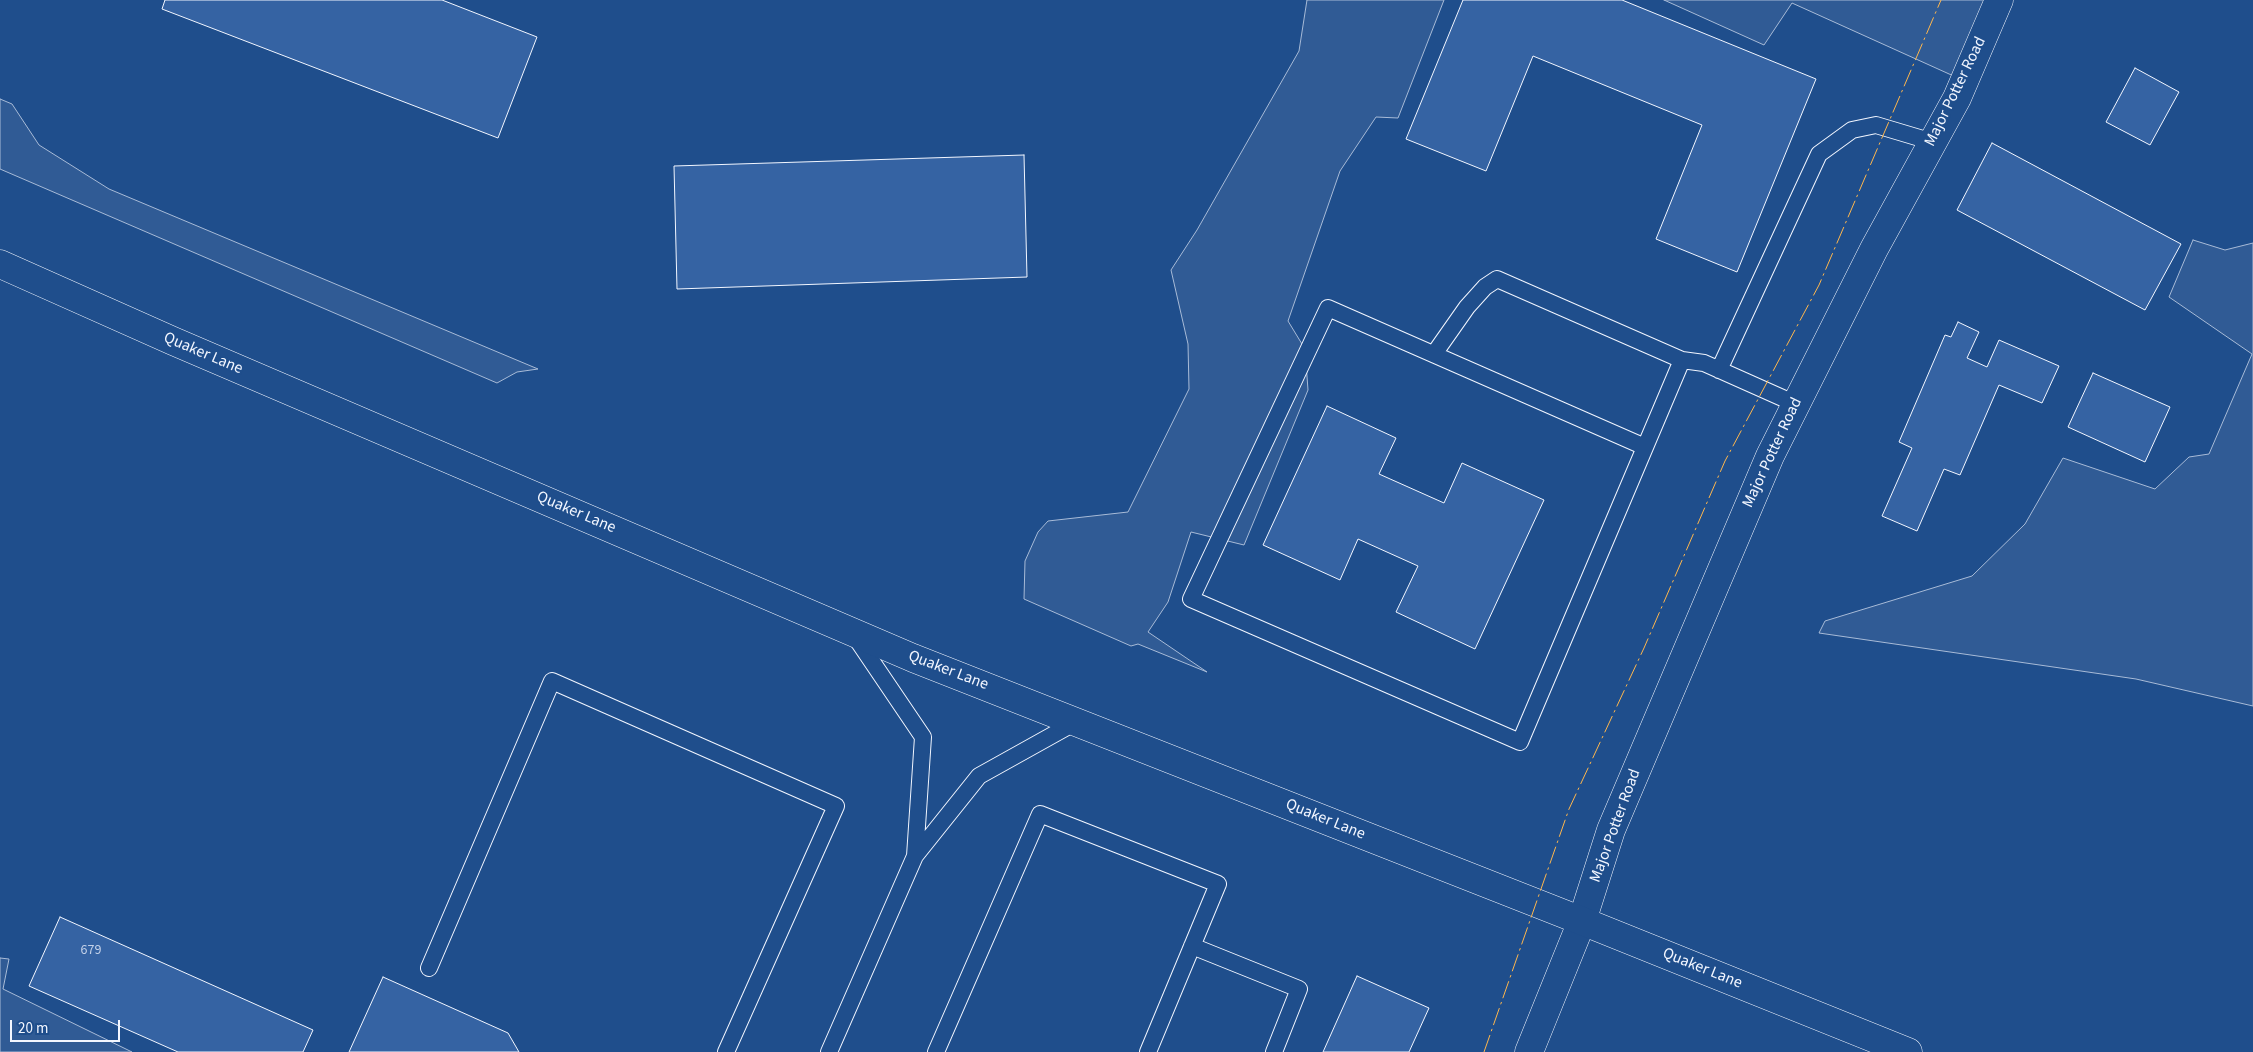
<!DOCTYPE html>
<html>
<head>
<meta charset="utf-8">
<style>
  body { margin:0 }
  #map { position:relative; width:2253px; height:1052px; overflow:hidden; background:#1f4e8c; font-family:"Source Sans 3",sans-serif }
  canvas { display:block }
  .scale { position:absolute; left:10px; top:1020px; width:110px; height:22px; box-sizing:border-box; border:2px solid #f2f6ff; border-top:0; padding-left:6px; font-size:15px; line-height:18px; white-space:nowrap; color:#f2f6ff; -webkit-text-stroke:4px #1f4e8c; paint-order:stroke }
</style>
</head>
<body>
<div id="map">
<canvas width="2253" height="1052"></canvas>
<div class="scale">20 m</div>
</div>
<script>
const ctx = document.querySelector('canvas').getContext('2d');
ctx.lineJoin = 'round';
function fill(path, color) { ctx.fillStyle = color; ctx.fill(path, 'evenodd'); }
const poly = rows => new Path2D(rows.map(r => 'M' + r).join(''));
function trace(path, color, width, dash) { ctx.strokeStyle = color; ctx.lineWidth = width; ctx.lineCap = dash ? 'butt' : 'round'; ctx.setLineDash(dash || []); ctx.stroke(path); }
function drawText(font, color, halo, rows, align = 'center') {
  ctx.font = font + ' "Source Sans 3",sans-serif'; ctx.lineWidth = 4; ctx.setLineDash([]); ctx.textBaseline = 'middle'; ctx.strokeStyle = halo; ctx.fillStyle = color; for (const [text, x, y, turn = 0] of rows) {
    ctx.save(); ctx.translate(x, y); ctx.rotate((+turn || 0) * Math.PI / 180); ctx.textAlign = isNaN(turn) ? turn : align; if (halo) ctx.strokeText(text, 0, 0); ctx.fillText(text, 0, 0); ctx.restore();
  }
}
const built = poly([
  [1307,0,1444,0,1398,118,1376,117,1340,171,1288,321,1305,349,1308,390,1244,545,1191,532,1168,602,1148,632,1207,672,1138,644,1131,646,1024,599,1025,561,1038,532,1048,521,1128,512,1189,389,1188,344,1171,270,1197,230,1299,51,1307,0],
  [1664,0,1996,0,1958,78,1792,3,1764,45,1664,0],
  [0,99,12,104,39,145,109,189,538,369,517,372,497,383,0,169,0,99],
  [2193,240,2225,250,2253,243,2253,706,2136,679,1819,633,1825,621,1972,576,2025,524,2063,458,2155,489,2189,457,2209,454,2252,354,2169,297,2193,240],
  [0,958,9,959,3,989,132,1052,0,1052,0,958]
]);
fill(built, '#305b95');
trace(built, '#a8bbd7', 1);
const building = poly([
  [165,0,442,0,537,37,498,138,162,9,165,0],
  [1463,0,1622,0,1816,79,1737,272,1656,239,1702,125,1533,56,1486,171,1406,139,1463,0],
  [2135,68,2179,92,2150,145,2106,122,2135,68],
  [1992,143,2181,244,2145,310,1957,210,1992,143],
  [1024,155,1027,277,677,289,674,166,1024,155],
  [1958,322,1979,332,1967,358,1987,367,1999,340,2059,366,2042,403,1999,385,1960,475,1944,469,1917,531,1882,516,1912,448,1899,442,1945,335,1951,337,1958,322],
  [2093,373,2170,407,2145,462,2068,427,2093,373],
  [1327,406,1396,438,1379,474,1444,503,1462,463,1544,500,1475,649,1396,612,1418,566,1358,539,1340,580,1263,545,1327,406],
  [60,917,313,1030,303,1052,178,1052,29,986,60,917],
  [1357,976,1429,1008,1409,1052,1323,1052,1357,976],
  [383,977,508,1033,519,1052,349,1052,383,977]
]);
fill(building, '#3563a3');
trace(building, '#f2f6ff', 1);
const service = poly([
  [1434,354,1467,307,1485,287,1497,279,1682,360],
  [1719,370,1819,154,1852,130,1876,125,1933,142],
  [1645,447,1328,308,1191,599,1520,742,1682,360,1704,363,1796,404],
  [854,635,923,737,915,856],
  [1192,946,1299,989,1274,1052],
  [429,968,552,681,836,806,726,1052],
  [829,1052,915,856,979,776,1076,722],
  [936,1052,1040,814,1218,884,1148,1052]
]);
const minor = poly([
  [1582,921,1611,830,1770,456,1874,249,1957,98,1999,0]
]);
const tertiary = poly([
  [1529,1052,1582,921]
]);
const primary = poly([
  [0,264,173,341,913,658,1582,921,1908,1052]
]);
trace(service, '#f2f6ff', 18);
trace(minor, '#f2f6ff', 29);
trace(tertiary, '#f2f6ff', 29);
trace(primary, '#f2f6ff', 29);
trace(service, '#1f4e8c', 16);
trace(minor, '#1f4e8c', 28);
trace(tertiary, '#1f4e8c', 28);
trace(primary, '#1f4e8c', 28);
trace(poly([
  [1484,1052,1569,809,1644,648,1725,461,1819,285,1941,0]
]), '#ffb74d', 1, [18, 4, 2.5, 4]);
drawText('14px', '#c3d1e8', null, [
  ["679",91,951]
]);
drawText('16px', '#f2f6ff', '#1f4e8c', [
  ["Major Potter Road",1956,92,-64],
  ["Quaker Lane",203,354,23],
  ["Major Potter Road",1773,453,-65],
  ["Quaker Lane",576,513,23],
  ["Quaker Lane",948,671,21],
  ["Quaker Lane",1325,820,22],
  ["Major Potter Road",1616,826,-70],
  ["Quaker Lane",1702,969,22]
]);
</script>
</body>
</html>
